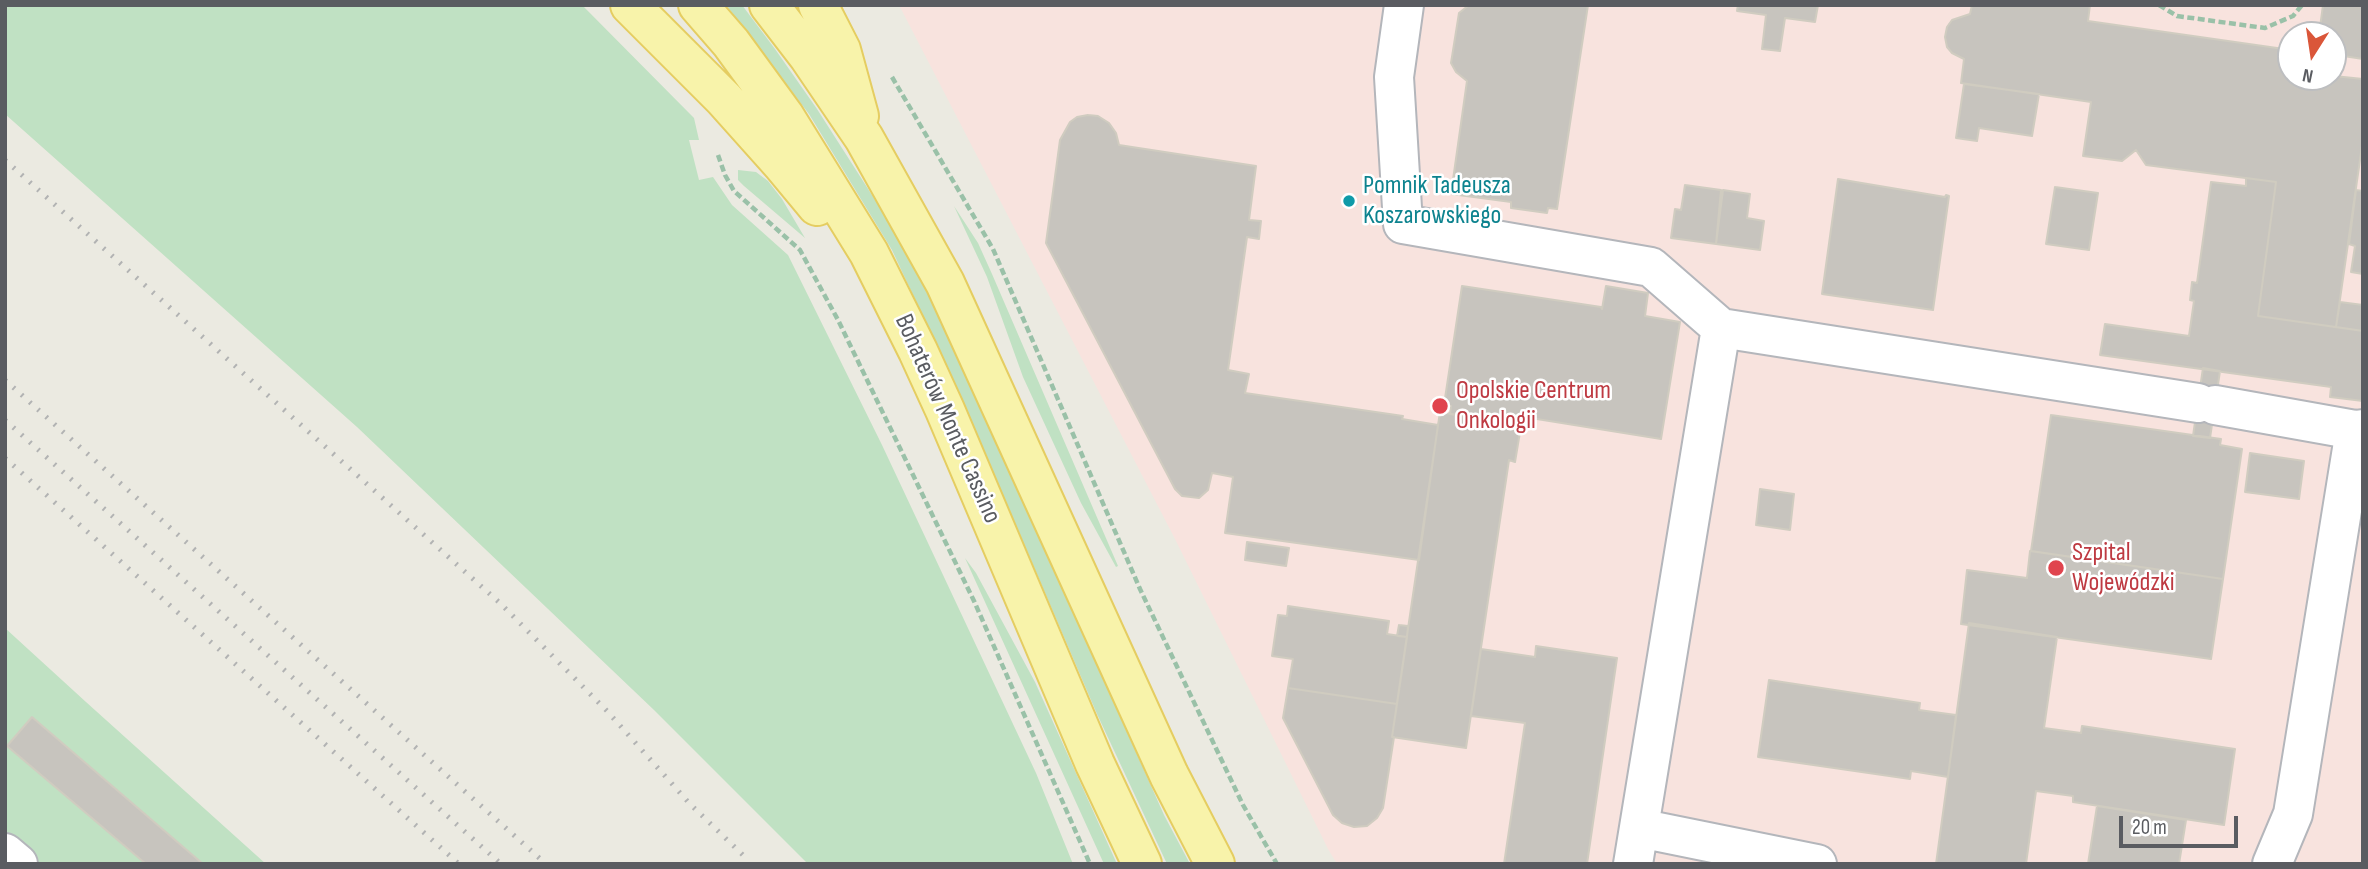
<!DOCTYPE html>
<html>
<head>
<meta charset="utf-8">
<style>
  body { margin:0 }
  #map { position:relative; width:2368px; height:869px; overflow:hidden; background:#ebeae1; font-family:"Sofia Sans Condensed",sans-serif }
  canvas { display:block }
  .frame { position:absolute; inset:0; border:7px solid #5a5c61; pointer-events:none }
  .north { position:absolute; left:2277px; top:21px; width:70px; height:70px; box-sizing:border-box; background:#fff; border:2px solid #bdbec0; border-radius:50%; rotate:192deg; font-size:19px; font-weight:700; line-height:28px; text-align:center; color:#5a5c61 }
  .north::after { content:''; display:block; margin:auto; width:24px; height:32px; background:#da5639; clip-path:polygon(50% 0,100% 100%,50% 72%,0 100%) }
  .scale { position:absolute; left:2119px; top:816px; width:119px; height:32px; box-sizing:border-box; border:4px solid #5a5c61; border-top:0; padding-left:9px; font-size:21px; line-height:24px; white-space:nowrap; color:#5a5c61; -webkit-text-stroke:5px #fff; paint-order:stroke }
</style>
</head>
<body>
<div id="map">
<canvas width="2368" height="869"></canvas>
<div class="frame"></div>
<div class="north">N</div>
<div class="scale">20 m</div>
</div>
<script>
const ctx = document.querySelector('canvas').getContext('2d');
ctx.lineJoin = 'round';
function fill(path, color) { ctx.fillStyle = color; ctx.fill(path, 'evenodd'); }
const poly = rows => new Path2D(rows.map(r => 'M' + r).join(''));
function trace(path, color, width, dash) { ctx.strokeStyle = color; ctx.lineWidth = width; ctx.lineCap = dash ? 'butt' : 'round'; ctx.setLineDash(dash || []); ctx.stroke(path); }
function drawText(font, color, halo, rows, align = 'center') {
  ctx.font = font + ' "Sofia Sans Condensed",sans-serif'; ctx.lineWidth = 5; ctx.setLineDash([]); ctx.textBaseline = 'middle'; ctx.strokeStyle = halo; ctx.fillStyle = color; for (const [text, x, y, turn = 0] of rows) {
    ctx.save(); ctx.translate(x, y); ctx.rotate((+turn || 0) * Math.PI / 180); ctx.textAlign = isNaN(turn) ? turn : align; if (halo) ctx.strokeText(text, 0, 0); ctx.fillText(text, 0, 0); ctx.restore();
  }
}
fill(poly([
  [899,5,2363,5,2363,864,1337,864,1328,849,1175,539],
  [2291,35,2333,35,2333,77,2291,77]
]), '#f8e3de');
fill(poly([
  [5,5,582,5,694,118,699,140,689,140,699,180,713,177,732,205,788,255,882,445,1036,773,1073,864,808,864,654,710,357,427,5,114],
  [726,5,742,5,775,49,817,109,902,242,937,311,1015,480,1164,815,1190,864,1167,864,1097,714,966,409,892,250,809,114],
  [738,170,756,172,768,181,782,199,805,238,744,186,738,180],
  [954,206,978,243,992,274,1118,566,1116,567,1081,503,1023,377,987,277],
  [965,558,976,573,1035,682,1117,864,1104,864],
  [5,628,86,702,266,864,5,864]
]), '#c0e1c3');
const building = poly([
  [1588,5,1557,209,1548,208,1547,213,1511,208,1511,202,1451,194,1467,81,1456,72,1451,63,1459,13,1469,5,1588,5],
  [1738,5,1818,5,1815,22,1785,18,1780,51,1762,49,1766,15,1737,11,1738,5],
  [1972,5,2090,5,2088,21,2291,50,2291,77,2333,77,2333,35,2319,35,2323,5,2363,6,2363,59,2337,55,2334,76,2363,79,2363,139,2336,327,2258,316,2276,182,2146,165,2136,150,2122,161,2083,156,2091,102,1961,83,1964,59,1952,53,1947,47,1945,37,1947,27,1952,20,1970,14,1972,5],
  [1964,84,2039,94,2032,136,1979,128,1977,141,1956,138,1964,84],
  [1088,115,1098,116,1109,123,1116,133,1119,145,1256,166,1249,220,1261,221,1259,239,1247,237,1228,370,1249,374,1245,393,1403,416,1402,419,1438,425,1419,560,1225,533,1233,477,1212,473,1208,490,1199,498,1182,496,1175,489,1046,243,1060,140,1070,122,1077,117,1088,115],
  [2246,178,2276,182,2258,316,2363,331,2363,401,2330,397,2331,387,2100,355,2105,324,2189,336,2194,301,2190,300,2192,282,2197,283,2211,182,2246,186,2246,178],
  [1838,179,1945,197,1946,195,1949,196,1933,310,1822,294,1838,179],
  [1685,185,1721,190,1716,244,1671,238,1675,209,1681,210,1685,185],
  [2055,187,2098,193,2089,250,2046,244,2055,187],
  [1723,190,1750,194,1747,218,1764,221,1760,250,1716,244,1723,190],
  [2356,190,2363,191,2363,274,2351,272,2355,246,2349,244,2356,190],
  [1462,286,1601,307,1602,309,1606,286,1648,293,1645,316,1680,322,1661,439,1512,415,1511,425,1450,414,1451,406,1444,405,1462,286],
  [2340,302,2363,305,2363,331,2336,327,2340,302],
  [2203,368,2220,371,2210,438,2193,436,2203,368],
  [1440,412,1521,426,1515,462,1509,460,1466,748,1392,737,1440,412],
  [2051,415,2221,439,2220,445,2242,449,2223,579,2031,551,2051,415],
  [2250,453,2304,461,2299,499,2245,492,2250,453],
  [1760,489,1794,494,1790,530,1756,525,1760,489],
  [1247,542,1289,548,1286,566,1245,560,1247,542],
  [2030,551,2223,579,2211,659,1961,624,1967,570,2027,578,2030,551],
  [1288,606,1389,621,1387,634,1407,637,1397,704,1288,688,1293,659,1272,656,1278,615,1287,616,1288,606],
  [1969,623,2057,637,2044,728,2081,733,2082,726,2235,749,2224,825,2073,802,2073,796,2036,791,2026,864,1936,864,1969,623],
  [1399,625,1408,626,1407,637,1397,636,1399,625],
  [1536,646,1617,658,1587,864,1504,864,1525,723,1471,716,1481,649,1535,657,1536,646],
  [1769,680,1920,703,1919,710,1956,715,1948,777,1911,771,1910,779,1758,757,1769,680],
  [1288,688,1397,704,1392,737,1394,737,1383,808,1377,818,1367,826,1354,827,1342,823,1333,815,1283,718,1288,688],
  [32,717,203,864,146,864,7,746,32,717],
  [2097,806,2186,820,2179,864,2088,864,2097,806]
]);
fill(building, '#c7c4be');
trace(building, '#d0ccc0', 2);
const minor = poly([
  [1404,5,1394,77,1403,224,1651,267,1721,328,2198,403],
  [2215,405,2355,430,2363,429],
  [1639,828,1817,864],
  [5,853,18,864],
  [1633,864,1721,328],
  [2272,864,2293,814,2355,430]
]);
const major = poly([
  [630,5,724,99,783,165,817,206],
  [698,5,731,43,785,117,869,253,918,351,945,410,1095,764,1142,864],
  [769,5,809,57,864,138,945,283,1169,775,1215,864],
  [818,5,841,50,859,116]
]);
trace(minor, '#b4b6bb', 42);
trace(major, '#e5cd61', 42);
trace(poly([
  [2159,5,2177,16,2265,28,2293,16,2302,5],
  [892,77,993,249,1140,589,1243,805,1277,864],
  [718,155,725,175,734,191,800,250,838,320,974,601,1090,864]
]), '#9ac1a8', 4.5, [7, 3.5]);
trace(minor, '#fff', 38);
trace(major, '#f8f3aa', 38);
trace(poly([
  [5,160,501,604,607,711,690,804,746,858],
  [5,380,546,864],
  [5,420,501,864],
  [5,458,459,864]
]), '#b2b3b3', 5, [2, 9]);
for (const [x, y, r, color] of [
  [1349,201,7,"#0f9aa8"],
  [1440,406,9,"#e0444e"],
  [2056,568,9,"#e0444e"]
]) { const dot = new Path2D(); dot.arc(x, y, r, 0, 2 * Math.PI); ctx.fillStyle = color; ctx.fill(dot); trace(dot, '#fff', 2.5); }
drawText('26px', '#0d838f', '#fff', [
  ["Pomnik Tadeusza",1363,186],
  ["Koszarowskiego",1363,216]
], 'left');
drawText('26px', '#be3a42', '#fff', [
  ["Opolskie Centrum",1456,391],
  ["Onkologii",1456,421],
  ["Szpital",2072,553],
  ["Wojewódzki",2072,583]
], 'left');
drawText('26px', '#5a5c61', '#fff', [
  ["Bohaterów Monte Cassino",947,419,66]
]);
</script>
</body>
</html>
